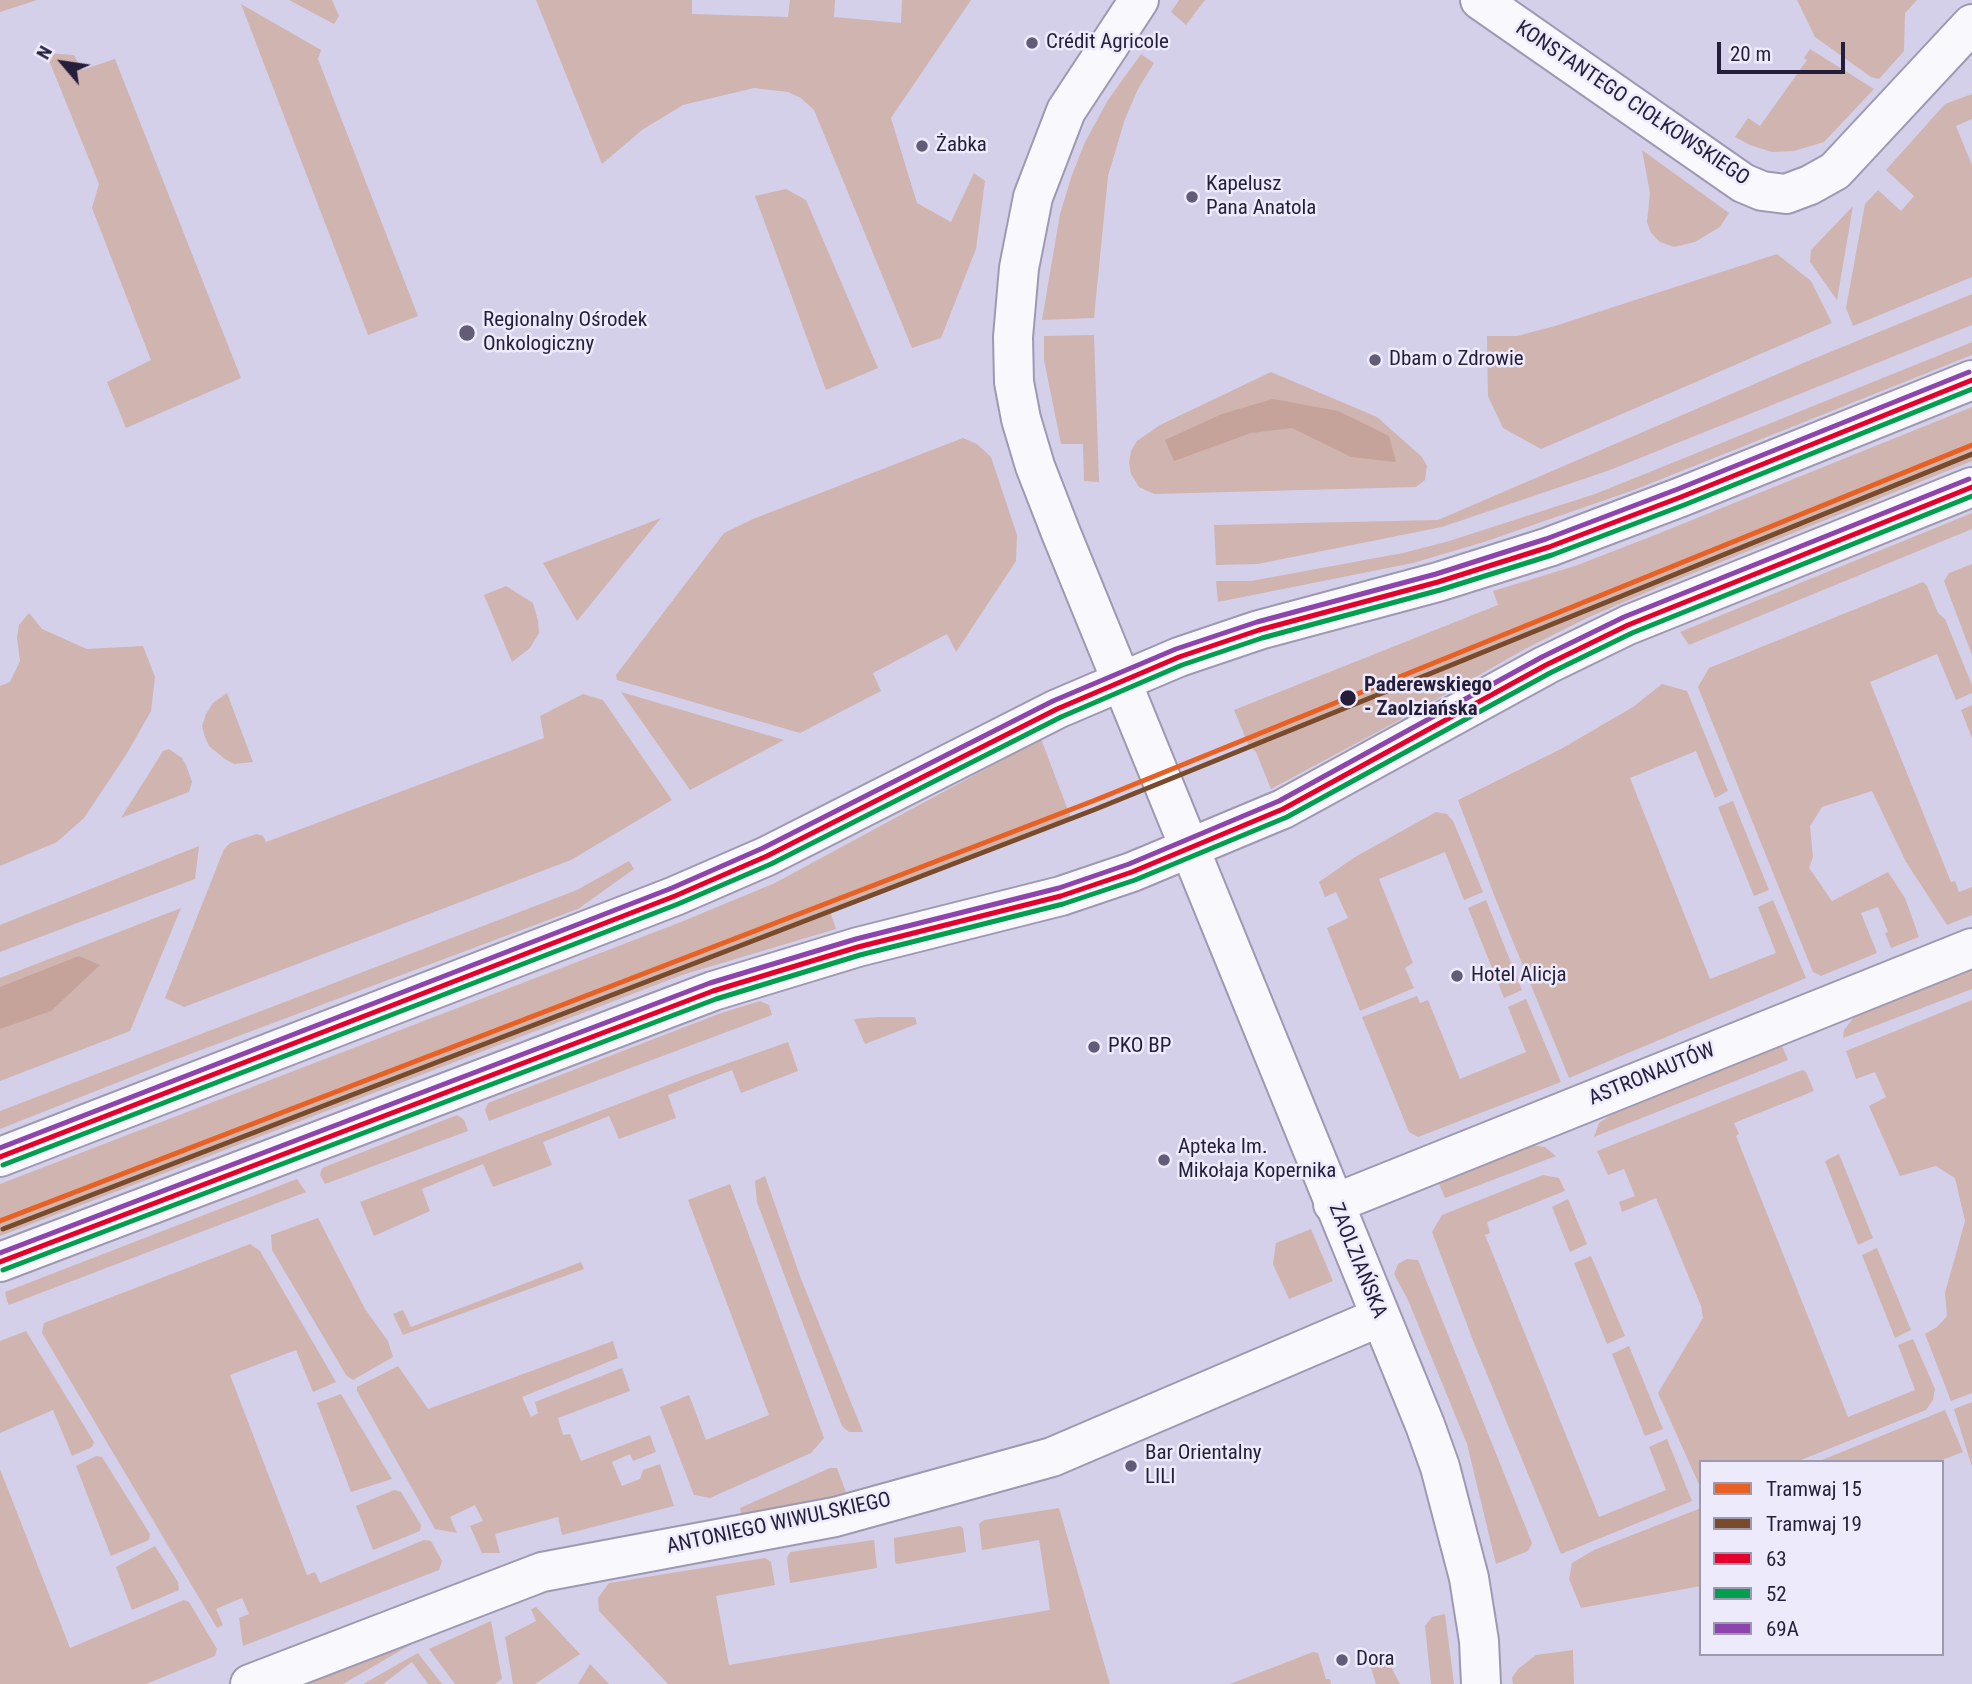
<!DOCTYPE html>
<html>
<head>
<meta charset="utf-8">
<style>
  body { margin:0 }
  #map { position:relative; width:1972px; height:1684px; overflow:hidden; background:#d4d0ea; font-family:"Roboto Condensed",sans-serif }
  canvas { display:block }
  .legend { position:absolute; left:1699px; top:1460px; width:245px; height:196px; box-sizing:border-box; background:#edebfb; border:2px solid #9d99ae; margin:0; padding:9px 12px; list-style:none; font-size:21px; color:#251e3b }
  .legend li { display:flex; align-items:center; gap:14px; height:35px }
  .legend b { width:35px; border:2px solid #9d99ae }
  .north { position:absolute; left:28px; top:28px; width:70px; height:70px; -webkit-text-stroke:5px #edebfb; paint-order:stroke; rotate:299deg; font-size:19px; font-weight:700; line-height:28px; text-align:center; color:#251e3b }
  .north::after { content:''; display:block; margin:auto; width:24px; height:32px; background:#251e3b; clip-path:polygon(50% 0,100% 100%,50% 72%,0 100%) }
  .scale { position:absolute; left:1717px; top:42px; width:128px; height:32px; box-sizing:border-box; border:4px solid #251e3b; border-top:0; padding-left:9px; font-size:21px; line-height:24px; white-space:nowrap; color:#251e3b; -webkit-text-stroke:5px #edebfb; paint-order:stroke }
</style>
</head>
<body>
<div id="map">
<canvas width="1972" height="1684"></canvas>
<ul class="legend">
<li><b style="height:9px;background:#e86123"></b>Tramwaj 15</li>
<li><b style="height:9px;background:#7a4b2a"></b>Tramwaj 19</li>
<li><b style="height:9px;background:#e4002b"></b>63</li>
<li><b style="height:9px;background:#029f50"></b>52</li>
<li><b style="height:9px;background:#8e44ad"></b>69A</li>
</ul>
<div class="north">N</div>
<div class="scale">20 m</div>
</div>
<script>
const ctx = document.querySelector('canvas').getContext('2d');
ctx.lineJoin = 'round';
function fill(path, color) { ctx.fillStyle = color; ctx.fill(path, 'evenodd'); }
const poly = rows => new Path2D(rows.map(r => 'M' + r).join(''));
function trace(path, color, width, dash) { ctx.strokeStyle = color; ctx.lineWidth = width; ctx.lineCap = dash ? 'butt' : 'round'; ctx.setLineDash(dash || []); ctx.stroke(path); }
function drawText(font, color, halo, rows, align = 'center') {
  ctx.font = font + ' "Roboto Condensed",sans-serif'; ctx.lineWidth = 5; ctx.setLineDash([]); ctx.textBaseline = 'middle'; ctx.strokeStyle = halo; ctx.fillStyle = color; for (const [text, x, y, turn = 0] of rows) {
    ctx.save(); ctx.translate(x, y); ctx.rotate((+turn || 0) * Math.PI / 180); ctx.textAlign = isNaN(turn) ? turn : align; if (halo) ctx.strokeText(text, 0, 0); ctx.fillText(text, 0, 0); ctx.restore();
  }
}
fill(poly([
  [0,0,37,0,0,12],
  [289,0,332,0,339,16,334,24],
  [536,0,692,0,692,14,788,17,790,0,835,0,834,17,901,23,902,0,971,0,891,118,917,203,951,222,974,173,985,181,976,249,941,338,912,348,814,110,801,98,788,92,754,88,683,105,642,130,602,164],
  [1179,0,1205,0,1186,25,1171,12],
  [1797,0,1917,0,1905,13,1904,51,1879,79,1871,77,1815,37],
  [241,4,321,50,318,59,418,316,368,335],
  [1810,49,1874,89,1824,142,1794,151,1772,152,1750,145,1735,137,1748,118,1760,126,1807,60,1804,58],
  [46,53,74,55,82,70,115,59,241,378,126,428,107,382,151,360,92,208,99,184],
  [1141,54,1154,63,1138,89,1125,119,1108,176,1094,318,1042,320,1060,214,1072,175,1085,142,1108,100],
  [1972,94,1972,119,1956,126,1972,165,1972,277,1853,326,1846,308,1865,204,1878,190,1901,211,1914,196,1886,170,1945,104],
  [1642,150,1729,213,1720,227,1695,242,1674,247,1660,242,1651,233,1647,222,1650,193],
  [786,189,806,200,878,368,826,390,755,196],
  [1853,206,1837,300,1810,262,1811,250],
  [1777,254,1811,281,1832,323,1541,449,1503,428,1488,396,1487,336,1517,336,1555,326],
  [1972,294,1972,325,1610,470,1442,527,1258,564,1216,565,1214,525,1438,520,1808,361],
  [1094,335,1099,482,1084,481,1083,444,1061,444,1044,360,1044,336],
  [1972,342,1972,355,1634,490,1484,542,1413,563,1218,602,1216,581,1251,581,1403,553,1446,542,1595,494],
  [1271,372,1377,417,1422,457,1427,466,1425,480,1416,487,1154,494,1139,487,1131,474,1129,463,1131,451,1137,441,1160,425],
  [1972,407,1972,461,1659,587,1587,618,1527,648,1407,716,1271,789,1256,752,1249,746,1234,710,1498,605,1493,591,1575,566,1655,535],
  [963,438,977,444,991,457,1017,535,1016,561,956,652,947,634,873,673,881,691,800,733,617,680,616,675,724,533,753,519],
  [1972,513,1972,529,1689,645,1680,632],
  [661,518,577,621,543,563],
  [1972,564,1972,655,1944,581,1949,573],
  [1923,582,1927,586,1938,613,1945,619,1972,685,1972,693,1956,700,1937,654,1870,682,1951,882,1955,881,1959,892,1972,887,1972,915,1947,925,1906,862,1872,791,1822,807,1810,826,1813,857,1809,868,1832,901,1888,872,1905,898,1919,937,1891,948,1885,933,1888,932,1878,907,1861,913,1877,953,1821,976,1813,972,1698,687,1709,668],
  [506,586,533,603,538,621,539,633,530,648,512,662,484,595],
  [29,613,42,629,87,649,143,646,155,677,151,711,126,755,84,818,57,842,0,866,0,686,10,682,20,661,17,638,19,625],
  [1662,684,1687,691,1728,791,1715,798,1696,751,1630,778,1710,979,1776,953,1758,907,1773,900,1806,978,1569,1078,1496,900,1458,800,1561,749,1633,707],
  [621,692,784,740,690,790],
  [227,693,253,762,234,764,225,759,209,746,205,737,202,726,206,714,213,703],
  [583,694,603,700,672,800,571,860,184,1007,165,998,224,849,230,843,257,834,263,836,266,842,544,738,540,716],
  [1972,705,1972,738,1961,710],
  [1041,739,1071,818,830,911,836,929,682,975,0,1236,0,1184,681,922,775,883],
  [169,749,182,758,186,765,192,782,189,792,121,818,163,751],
  [1733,801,1769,890,1754,896,1718,807],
  [1436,812,1447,814,1453,821,1483,892,1464,900,1445,852,1379,879,1413,963,1405,968,1414,988,1360,1011,1327,928,1348,918,1336,892,1325,897,1319,882,1355,857],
  [199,846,195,879,0,952,0,925],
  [629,861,634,869,578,909,567,913,169,1062,0,1129,0,1111,577,890],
  [1486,900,1522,990,1504,998,1468,908],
  [181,908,130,1031,0,1081,0,978],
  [1972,969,1972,989,1843,1038,1844,1030,1854,1017],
  [1417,996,1420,1003,1428,1000,1460,1079,1526,1052,1508,1007,1526,999,1561,1082,1418,1137,1409,1132,1362,1017],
  [1972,1000,1972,1393,1951,1401,1925,1334,1937,1327,1947,1316,1945,1293,1965,1221,1955,1178,1936,1166,1900,1176,1869,1106,1886,1097,1875,1072,1856,1079,1846,1051],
  [760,1001,769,1005,772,1015,489,1121,485,1110,488,1103,721,1013],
  [878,1017,915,1017,917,1024,865,1044,854,1019],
  [788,1042,798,1071,741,1093,732,1070,668,1095,676,1118,619,1139,609,1116,543,1142,552,1165,493,1187,483,1164,422,1189,430,1211,374,1236,360,1202,692,1076],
  [1782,1046,1788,1060,1594,1137,1599,1123,1611,1115],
  [1802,1070,1806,1072,1814,1091,1734,1123,1739,1134,1736,1136,1848,1417,1915,1390,1898,1345,1913,1339,1935,1389,1933,1400,1926,1410,1796,1462,1701,1462,1701,1489,1658,1393,1703,1318,1701,1306,1656,1198,1622,1212,1619,1202,1635,1196,1624,1169,1608,1175,1597,1151],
  [457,1115,464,1120,468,1131,325,1184,320,1175,322,1168],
  [1530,1145,1545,1147,1556,1156,1445,1198,1439,1184],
  [1839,1154,1873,1238,1858,1245,1825,1161],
  [1543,1175,1559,1178,1565,1191,1487,1222,1490,1233,1485,1235,1599,1517,1666,1490,1649,1447,1667,1439,1692,1501,1561,1554,1474,1343,1432,1232,1442,1215],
  [765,1176,801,1279,863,1432,849,1432,842,1426,791,1293,757,1202,755,1181],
  [297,1179,306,1192,9,1305,7,1301,5,1292],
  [730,1184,824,1438,811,1453,710,1498,694,1495,660,1407,689,1395,706,1440,769,1415,688,1200],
  [1568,1199,1587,1244,1570,1252,1552,1207],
  [318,1218,365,1309,388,1341,393,1357,353,1380,346,1375,272,1250,271,1235],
  [1311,1229,1333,1281,1289,1299,1273,1264,1276,1243],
  [250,1244,260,1251,336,1382,313,1392,296,1350,230,1375,307,1575,315,1572,320,1583,424,1540,431,1541,442,1561,439,1570,243,1646,239,1618,249,1614,242,1598,216,1609,223,1625,217,1628,42,1333,44,1323],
  [1877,1248,1911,1330,1895,1338,1862,1255],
  [1591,1256,1625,1336,1607,1344,1574,1263],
  [1407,1259,1418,1260,1532,1543,1528,1551,1496,1564,1467,1444,1408,1300,1394,1274,1398,1264],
  [581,1262,584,1269,403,1335,393,1314,403,1310,411,1327],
  [26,1331,94,1442,92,1447,72,1456,53,1410,0,1433,0,1341],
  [613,1341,618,1358,522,1397,531,1417,538,1413,535,1402,622,1368,630,1391,558,1418,563,1435,570,1434,581,1461,650,1435,656,1452,633,1461,630,1454,612,1462,622,1486,640,1479,643,1470,660,1464,674,1506,562,1535,558,1517,495,1534,500,1553,482,1553,470,1526,483,1521,475,1505,450,1517,457,1533,435,1529,357,1391,357,1387,398,1366,428,1409],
  [1629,1346,1663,1429,1645,1436,1612,1354],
  [341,1394,392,1479,351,1492,317,1403],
  [1972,1402,1972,1467,1954,1409],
  [1945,1410,1963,1452,1937,1462,1817,1462],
  [96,1456,102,1457,150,1534,149,1540,111,1556,76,1466],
  [830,1468,837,1468,847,1495,741,1514,740,1508],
  [0,1469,70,1648,184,1600,189,1602,217,1649,215,1656,146,1684,0,1684],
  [394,1490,401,1492,421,1525,420,1531,373,1550,356,1506],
  [1059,1508,1110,1684,668,1684,599,1611,598,1598,609,1583,765,1558,771,1562,775,1585,716,1596,729,1665,1050,1610,1039,1540,982,1550,979,1524,984,1520],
  [1701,1508,1701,1586,1581,1608,1569,1579,1572,1563,1594,1550],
  [960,1526,963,1528,966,1552,897,1564,895,1562,894,1538],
  [874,1540,877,1568,790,1583,787,1558,790,1552],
  [155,1546,178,1582,179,1590,132,1610,116,1567],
  [536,1607,580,1654,535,1684,513,1684,505,1637,536,1621,531,1609],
  [1445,1614,1454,1684,1431,1684,1425,1626,1432,1617],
  [491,1621,502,1679,495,1684,455,1684,429,1649],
  [417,1641,343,1684,287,1684],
  [1573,1650,1574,1684,1513,1684,1512,1678,1518,1669,1536,1655],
  [1313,1652,1318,1653,1326,1679,1330,1679,1331,1684,1230,1684],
  [418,1653,442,1684,428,1684,412,1662,383,1684,363,1684],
  [1387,1659,1400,1684,1376,1684,1370,1665],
  [590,1664,609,1684,578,1684]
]), '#d0b4b0');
fill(poly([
  [1273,399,1338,411,1389,436,1396,462,1351,457,1292,428,1251,433,1174,461,1165,440,1222,414],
  [79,956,100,965,51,1011,0,1029,0,987]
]), '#c5a29a');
const minor = poly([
  [1139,0,1066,111,1033,197,1019,268,1013,337,1014,382,1021,419,1035,466,1061,533,1425,1425,1440,1467,1469,1578,1479,1641,1481,1684],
  [1480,0,1743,183,1762,191,1786,194,1810,185,1835,171,1972,24],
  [1333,1204,1972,948],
  [250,1684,542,1572,835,1517,1052,1457,1380,1317]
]);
const primary = poly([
  [0,1157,675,896,767,856,1057,709,1179,657,1259,630,1438,582,1549,547,1681,497,1972,380],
  [0,1262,713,991,858,947,1061,896,1132,872,1283,809,1546,665,1628,625,1972,487]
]);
trace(minor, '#9e99b2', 42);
trace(primary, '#9e99b2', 42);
trace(minor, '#f9f8fc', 38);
trace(primary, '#f9f8fc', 38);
trace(poly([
  [0,1157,675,896,767,856,1057,709,1179,657,1259,630,1438,582,1549,547,1681,497,1972,380],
  [0,1262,713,991,858,947,1061,896,1132,872,1283,809,1546,665,1628,625,1972,487]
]), '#e4002b', 5);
trace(poly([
  [3,1165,678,904,771,864,1061,717,1182,665,1262,638,1440,590,1552,555,1684,505,1972,389],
  [3,1270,716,999,860,955,1063,904,1135,880,1287,817,1550,673,1632,633,1972,496]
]), '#029f50', 5);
trace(poly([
  [0,1148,672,888,763,848,1053,701,1176,649,1257,622,1436,574,1546,539,1678,489,1969,372],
  [0,1253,710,983,856,939,1059,888,1129,864,1279,801,1542,657,1624,617,1969,479]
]), '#8e44ad', 5);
trace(poly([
  [0,1221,1093,801,1972,445]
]), '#e86123', 5);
trace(poly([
  [3,1229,1096,809,1972,454]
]), '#7a4b2a', 5);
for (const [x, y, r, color] of [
  [1032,43,7,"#625c78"],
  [922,146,7,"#625c78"],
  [1192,197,7,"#625c78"],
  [467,333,9,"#625c78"],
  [1375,360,7,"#625c78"],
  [1348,698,9,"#251e3b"],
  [1457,976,7,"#625c78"],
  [1094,1047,7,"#625c78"],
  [1164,1160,7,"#625c78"],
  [1131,1466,7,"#625c78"],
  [1342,1660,7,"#625c78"]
]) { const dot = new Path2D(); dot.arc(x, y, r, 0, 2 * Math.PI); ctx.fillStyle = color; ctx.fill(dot); trace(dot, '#edebfb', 2.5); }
drawText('21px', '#251e3b', '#edebfb', [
  ["Crédit Agricole",1046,43],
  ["Żabka",936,146],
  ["Kapelusz",1206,185],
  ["Pana Anatola",1206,209],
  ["Regionalny Ośrodek",483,321],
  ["Onkologiczny",483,345],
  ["Dbam o Zdrowie",1389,360],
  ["Hotel Alicja",1471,976],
  ["PKO BP",1108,1047],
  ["Apteka Im.",1178,1148],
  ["Mikołaja Kopernika",1178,1172],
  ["Bar Orientalny",1145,1454],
  ["LILI",1145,1478],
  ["Dora",1356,1660]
], 'left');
drawText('21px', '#251e3b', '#edebfb', [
  ["KONSTANTEGO CIOŁKOWSKIEGO",1632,104,34],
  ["ASTRONAUTÓW",1652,1075,-22],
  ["ZAOLZIAŃSKA",1357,1261,68],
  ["ANTONIEGO WIWULSKIEGO",779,1524,-12]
]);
drawText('bold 21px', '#251e3b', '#edebfb', [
  ["Paderewskiego",1364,686],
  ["- Zaolziańska",1364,710]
], 'left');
</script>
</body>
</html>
